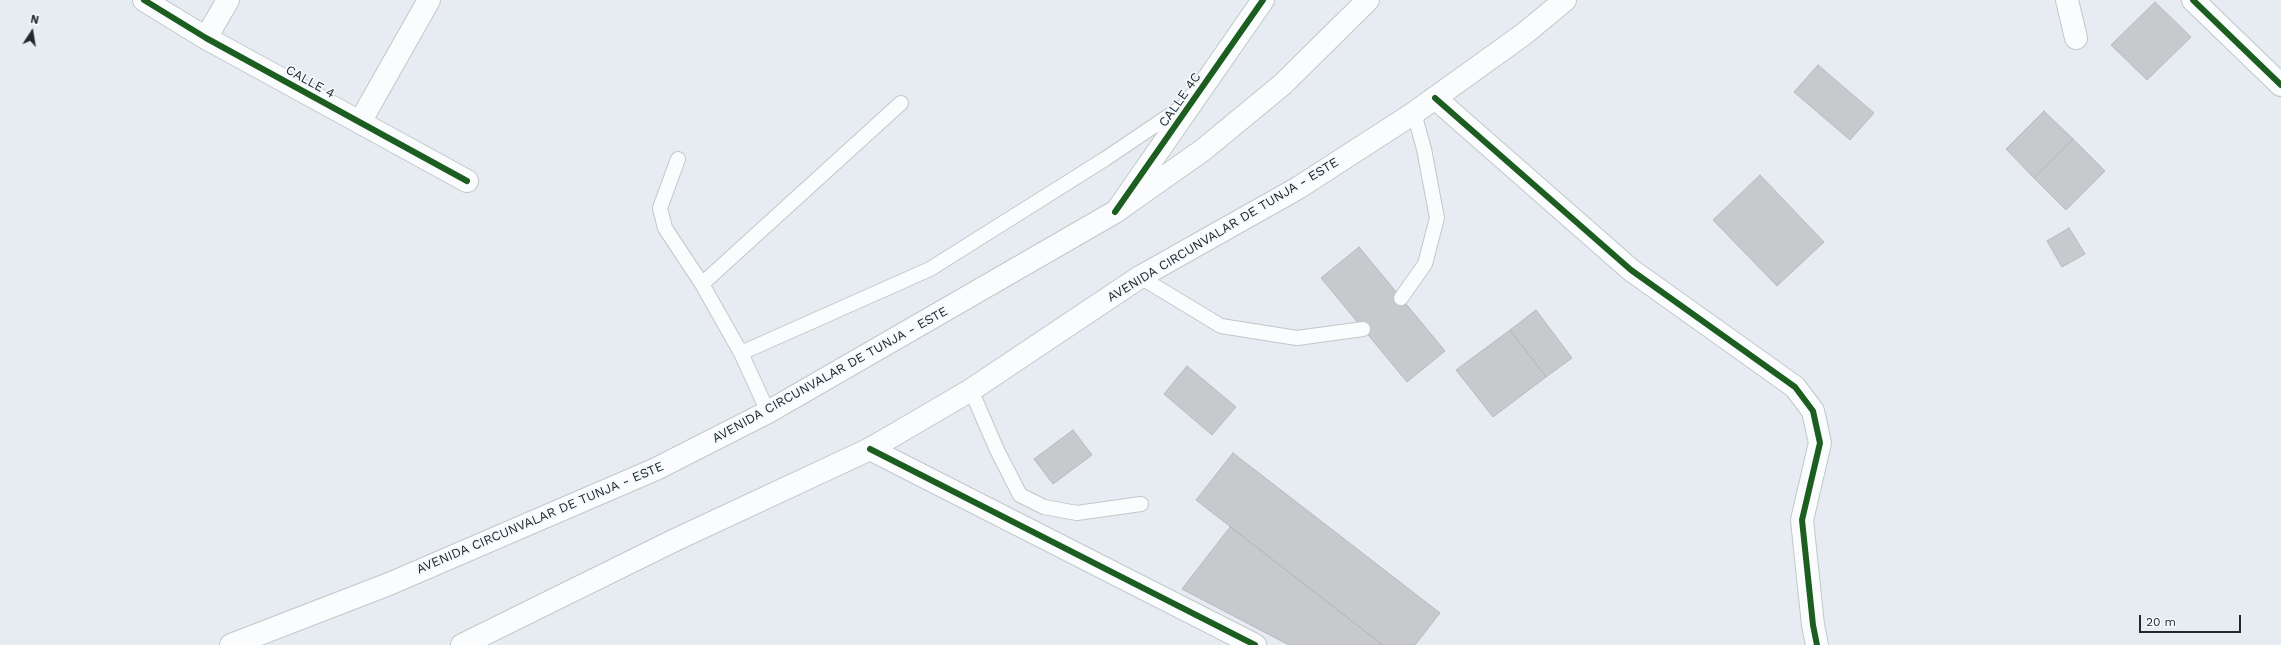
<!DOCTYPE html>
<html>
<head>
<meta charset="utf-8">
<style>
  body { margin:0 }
  #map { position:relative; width:2281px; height:645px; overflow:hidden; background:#e6ecf1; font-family:"Work Sans",sans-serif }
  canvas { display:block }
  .north { position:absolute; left:12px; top:12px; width:40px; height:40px; -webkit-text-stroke:3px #f3fafe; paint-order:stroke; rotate:12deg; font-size:11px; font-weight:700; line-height:16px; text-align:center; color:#23272a }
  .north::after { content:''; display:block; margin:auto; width:14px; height:18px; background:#23272a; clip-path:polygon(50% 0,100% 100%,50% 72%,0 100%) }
  .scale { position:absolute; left:2139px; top:615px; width:102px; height:18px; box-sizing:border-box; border:2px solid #23272a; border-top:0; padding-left:5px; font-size:12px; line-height:14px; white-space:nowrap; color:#23272a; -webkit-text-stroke:3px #f3fafe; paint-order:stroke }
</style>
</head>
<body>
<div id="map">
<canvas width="2281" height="645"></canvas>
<div class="north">N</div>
<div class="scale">20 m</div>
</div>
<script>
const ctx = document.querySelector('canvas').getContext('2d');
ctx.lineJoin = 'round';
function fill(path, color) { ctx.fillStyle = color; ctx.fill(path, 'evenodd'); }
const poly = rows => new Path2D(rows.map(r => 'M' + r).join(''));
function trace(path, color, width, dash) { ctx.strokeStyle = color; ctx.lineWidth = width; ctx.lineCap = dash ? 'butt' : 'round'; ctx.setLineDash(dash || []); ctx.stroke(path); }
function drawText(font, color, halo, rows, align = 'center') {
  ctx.font = font + ' "Work Sans",sans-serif'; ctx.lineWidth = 3.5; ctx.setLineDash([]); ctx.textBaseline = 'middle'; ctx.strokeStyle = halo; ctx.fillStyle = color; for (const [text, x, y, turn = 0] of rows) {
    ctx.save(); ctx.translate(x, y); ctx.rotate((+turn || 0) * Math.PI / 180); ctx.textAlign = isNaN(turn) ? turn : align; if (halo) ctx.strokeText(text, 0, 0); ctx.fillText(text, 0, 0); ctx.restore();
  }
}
const building = poly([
  [2155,2,2191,37,2147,80,2111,45,2155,2],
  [1818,65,1874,113,1850,140,1794,92,1818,65],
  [2044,111,2073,139,2034,178,2006,149,2044,111],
  [2073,139,2105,171,2066,210,2034,178,2073,139],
  [1760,175,1824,242,1777,286,1713,220,1760,175],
  [2069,228,2085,254,2062,267,2047,241,2069,228],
  [1359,247,1445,351,1407,382,1321,278,1359,247],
  [1536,310,1572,358,1546,377,1510,330,1536,310],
  [1510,330,1546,377,1493,417,1456,370,1510,330],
  [1187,366,1236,407,1212,435,1164,394,1187,366],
  [1073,430,1092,455,1053,484,1034,459,1073,430],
  [1233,453,1440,613,1415,645,1383,645,1196,500,1233,453],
  [1230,527,1383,645,1289,645,1182,589,1230,527]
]);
fill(building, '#c8c9cd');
trace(building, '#b8b9bd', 1);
const lane = poly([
  [678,159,660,208,665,228,702,284,741,353,768,412],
  [1140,277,1221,326,1297,338,1363,329],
  [702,284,901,103],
  [1401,298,1425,264,1437,218,1424,149,1414,113],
  [741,353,930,269,1105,159,1185,105],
  [971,390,997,450,1020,495,1044,507,1077,513,1141,504]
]);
const street = poly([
  [144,0,206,38,467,181],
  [2067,0,2076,38],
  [2193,0,2281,85],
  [206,38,228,0],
  [1435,98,1631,270,1795,387,1813,411,1820,443,1802,520,1813,625,1817,645],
  [360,122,429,0],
  [1118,209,1263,0],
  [870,449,1255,645]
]);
const highway = poly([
  [231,645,389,584,656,469,768,412,1115,212,1203,150,1283,84,1368,0],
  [462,645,675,540,870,449,971,390,1140,277,1298,188,1414,113,1524,34,1565,0]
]);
trace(lane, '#c2c7ca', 16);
trace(street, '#c2c7ca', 24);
trace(highway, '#c2c7ca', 24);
trace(lane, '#fbfcfd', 14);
trace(street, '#fbfcfd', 22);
trace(highway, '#fbfcfd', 22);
trace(poly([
  [144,0,206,38,467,181],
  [2193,0,2281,85],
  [1435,98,1631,270,1795,387,1813,411,1820,443,1802,520,1813,625,1817,645],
  [1115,212,1263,0],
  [870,449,1255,645]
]), '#1b5e20', 6);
drawText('13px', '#23272a', '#f3fafe', [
  ["CALLE 4",310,82,29],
  ["CALLE 4C",1180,100,-55],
  ["AVENIDA CIRCUNVALAR DE TUNJA - ESTE",1223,230,-31],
  ["AVENIDA CIRCUNVALAR DE TUNJA - ESTE",830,375,-29],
  ["AVENIDA CIRCUNVALAR DE TUNJA - ESTE",540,518,-23]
]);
</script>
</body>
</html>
